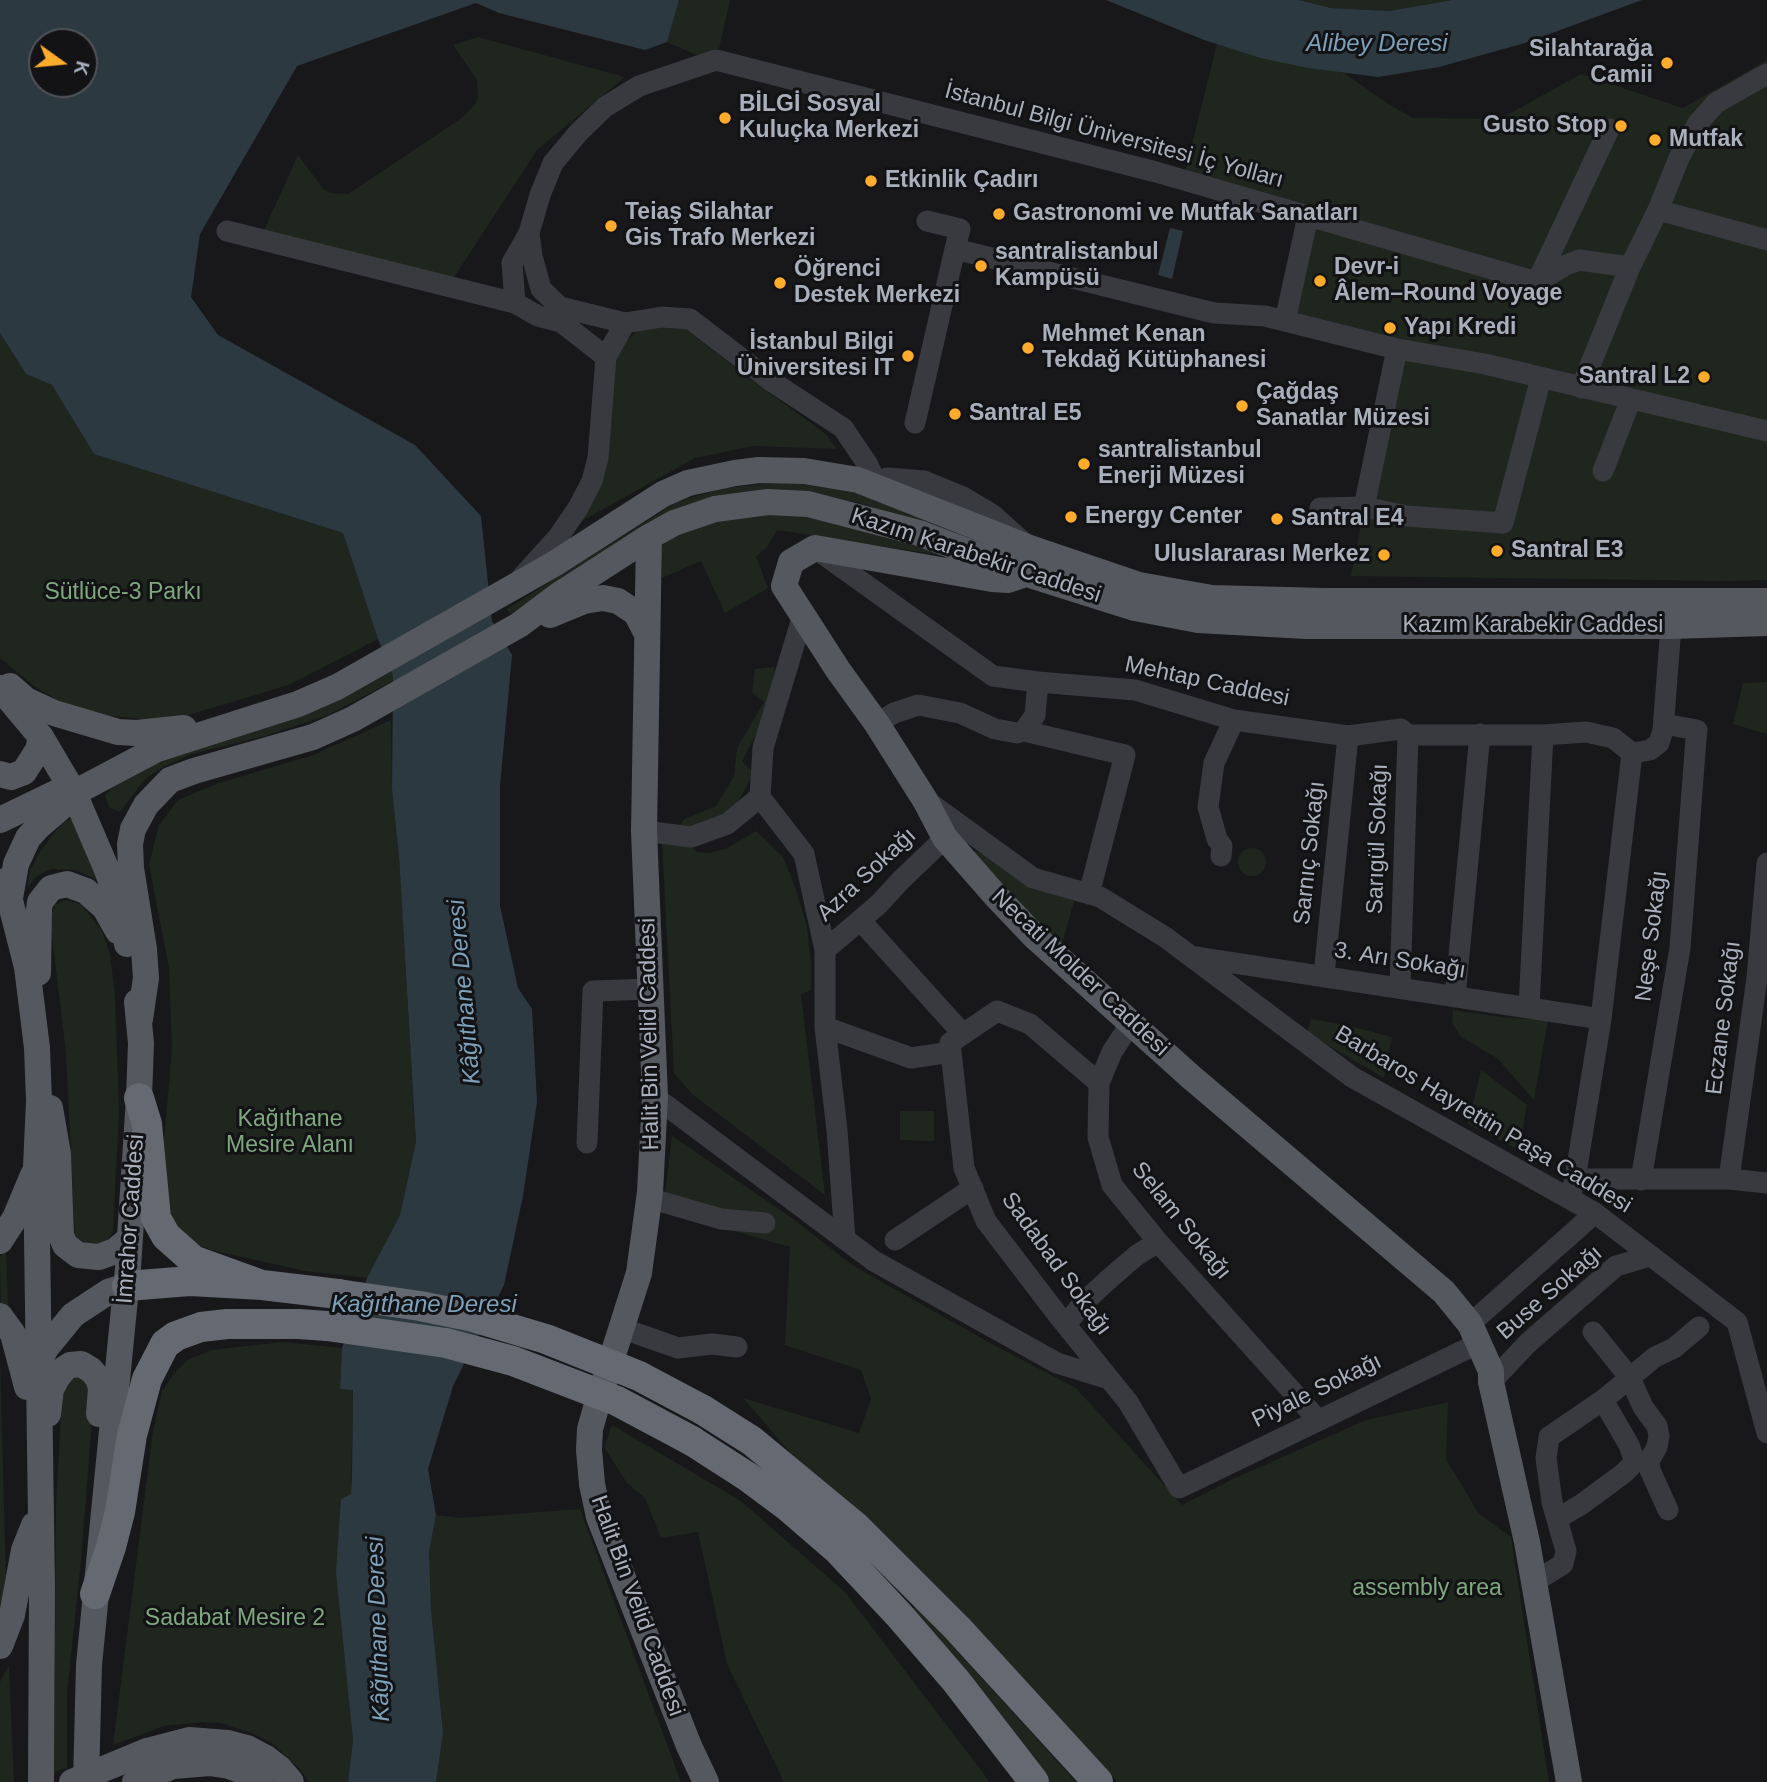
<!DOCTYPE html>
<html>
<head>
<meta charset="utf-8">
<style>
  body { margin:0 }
  #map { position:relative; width:1767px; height:1782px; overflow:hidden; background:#18181b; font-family:Helvetica,sans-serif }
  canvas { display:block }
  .north { position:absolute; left:28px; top:28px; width:70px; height:70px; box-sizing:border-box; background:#131316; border:2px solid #4f5258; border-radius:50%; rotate:105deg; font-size:19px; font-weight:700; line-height:28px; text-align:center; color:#a9b0bc }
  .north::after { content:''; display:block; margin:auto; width:24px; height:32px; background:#ffab2c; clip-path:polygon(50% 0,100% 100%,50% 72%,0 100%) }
</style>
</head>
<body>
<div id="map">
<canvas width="1767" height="1782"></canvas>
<div class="north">K</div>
</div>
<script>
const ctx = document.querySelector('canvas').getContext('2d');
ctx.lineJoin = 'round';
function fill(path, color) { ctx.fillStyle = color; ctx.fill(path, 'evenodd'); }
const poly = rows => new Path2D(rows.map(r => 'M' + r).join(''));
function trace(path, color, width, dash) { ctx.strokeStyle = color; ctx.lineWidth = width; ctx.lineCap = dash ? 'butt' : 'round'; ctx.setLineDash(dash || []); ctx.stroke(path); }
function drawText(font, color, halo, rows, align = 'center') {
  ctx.font = font + ' Helvetica,sans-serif'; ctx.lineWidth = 6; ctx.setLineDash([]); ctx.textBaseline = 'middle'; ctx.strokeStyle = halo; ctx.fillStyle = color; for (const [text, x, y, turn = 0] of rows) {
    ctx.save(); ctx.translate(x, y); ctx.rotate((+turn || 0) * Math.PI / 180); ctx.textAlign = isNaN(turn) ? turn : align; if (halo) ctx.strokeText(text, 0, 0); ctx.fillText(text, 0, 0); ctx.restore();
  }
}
fill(poly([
  [679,0,730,0,719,49,699,56,667,42],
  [1299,0,1452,0,1389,11,1331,8],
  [478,37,625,77,537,150,453,279,264,230,298,155,324,190,331,193,348,194,463,117,475,104,478,97,477,80,453,45],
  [1217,44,1260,58,1344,73,1390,105,1413,118,1500,119,1581,74,1683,108,1767,60,1767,580,1724,581,1351,576,1396,350,1285,321,1308,216,1185,172],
  [670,317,743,374,826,434,837,449,754,446,695,458,578,523,614,365,624,343,641,328],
  [0,333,26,374,52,385,94,454,343,533,378,639,289,685,178,718,151,720,95,714,62,703,34,686,0,658],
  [773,483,800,484,858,493,935,523,933,527,856,502,771,492,564,581,510,614,507,609,677,502,724,488],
  [750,512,789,512,938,552,939,555,777,530,767,547,756,557,768,588,725,613,701,561,662,578,662,546,682,527],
  [402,665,406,674,328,715,265,736,192,754,163,767,145,779,120,812,109,807,105,795,114,787,163,760,322,708],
  [775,667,764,719,742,761,753,773,740,799,725,817,696,827,678,828,684,819,716,806,734,776,737,748,764,702,752,693,755,669],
  [1767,682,1767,734,1733,724,1743,683],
  [391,720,392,789,399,856,416,1142,400,1215,367,1278,305,1271,215,1251,190,1242,164,1216,162,1163,172,1049,169,968,149,865,159,825,178,800,216,784,313,755],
  [71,819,98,880,75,870,51,869,37,876,27,888,30,871,38,855,53,834,64,822],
  [756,831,783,857,796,889,807,927,811,962,811,990,801,994,825,1195,692,1094,674,1073,662,841,685,841,697,852,710,853,728,848],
  '1238 862a14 14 0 1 1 28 0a14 14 0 1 1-28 0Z',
  [968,849,1005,861,1076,894,1062,944,1021,911],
  [65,900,81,904,102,931,110,954,115,996,119,1113,114,1208,113,1232,107,1241,97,1244,83,1242,75,1236,66,1053,51,928,52,912,55,905],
  [1453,1010,1508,1018,1548,1020,1534,1100,1497,1058,1461,1037,1452,1023],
  [1311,1019,1346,1025,1392,1037,1384,1078,1307,1033],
  [1481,1070,1527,1105,1519,1150,1468,1124],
  [900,1111,934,1111,934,1141,900,1140],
  [672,1136,792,1218,852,1265,990,1343,1076,1388,1182,1505,1233,1479,1366,1420,1448,1402,1446,1459,1479,1514,1511,1537,1549,1782,1118,1782,801,1465,743,1398,859,1433,871,1399,861,1370,785,1345,790,1247,663,1211],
  [6,1250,8,1305,1,1306,0,1257],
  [282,1342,342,1348,340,1388,353,1389,351,1495,341,1499,353,1739,348,1782,309,1782,300,1769,272,1743,254,1734,221,1723,202,1722,164,1726,113,1745,153,1431,162,1391,175,1372,189,1359,212,1350],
  [0,1356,6,1579,0,1609],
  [85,1376,94,1395,81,1560,67,1693,67,1768,54,1772,56,1503,62,1399,64,1383,69,1377],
  [612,1425,741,1501,845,1592,990,1782,784,1782,727,1664,698,1532,661,1538,645,1498,627,1483,604,1447],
  [580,1509,681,1782,436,1782,443,1733,431,1609,429,1552,436,1515,460,1518],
  [917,1607,1076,1782,1049,1782,909,1610],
  [9,1665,14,1782,0,1782,0,1682]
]), '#1e261e');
fill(poly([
  [0,0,679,0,667,42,645,50,499,13,476,3,297,66,200,234,191,297,218,335,415,445,481,516,492,621,512,655,500,786,500,906,518,988,532,1009,537,1102,523,1196,504,1285,453,1386,428,1469,436,1515,429,1552,431,1609,443,1733,436,1782,348,1782,353,1739,336,1572,341,1499,351,1494,352,1474,353,1390,340,1389,342,1348,367,1278,400,1215,416,1142,399,856,392,789,393,675,378,639,343,533,94,454,52,385,26,374,0,333],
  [42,42,84,42,84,84,42,84],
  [1106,0,1299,0,1331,8,1389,11,1452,0,1642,0,1525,43,1439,67,1378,77,1308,68,1260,58,1204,40],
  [1170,228,1183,231,1172,279,1158,275]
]), '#2d3940');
trace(poly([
  [1658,210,1767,240],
  [927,221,960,229,955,249,1214,313,1265,316,1397,349,1485,364,1767,431],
  [227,231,515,303,538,316,561,322,606,357],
  [529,233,532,256,541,289,560,307,625,323,662,317,690,319,771,381,843,428,868,465,877,485,887,478,924,481,963,497,993,515,1023,542],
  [1630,267,1658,210,1679,158,1698,123,1716,103,1767,74],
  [1537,282,1609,129],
  [515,303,512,263,529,233,540,195,553,163,579,132,605,107,639,86,716,60,1156,172,1537,282,1566,265,1579,260,1630,267,1581,388],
  [1285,321,1308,216],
  [915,423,955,249],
  [1603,471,1631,399],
  [1364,507,1397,349],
  [1320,508,1364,507,1407,516,1503,523,1541,378],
  [816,549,993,676,1038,682,1135,690,1234,720,1348,736,1401,729,1408,735,1543,735,1586,732,1613,738,1632,753],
  [521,578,559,536,578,508,592,481,598,458,606,357,625,323],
  [877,724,894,713,918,705,960,713,995,729,1017,733,1024,731,1035,715,1038,682],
  [1024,731,1125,755,1089,894],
  [760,797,763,748,803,615],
  [927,801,1033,878,1100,897,1165,937,1352,1077,1595,1213,1737,1322,1767,1433],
  [644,831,691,837,727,824,760,797,804,854,825,950,825,1027,911,1058,951,1052,964,1168,986,1221,1057,1314,1128,1402,1179,1488,1479,1343],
  [1221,856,1222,846,1217,839,1208,807,1214,763,1234,720],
  [860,920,963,1034],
  [825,950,879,904,901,880,945,838],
  [1195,957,1601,1019],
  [1324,975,1348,736],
  [1400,987,1408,735],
  [1455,997,1480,734],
  [1529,1007,1543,735],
  [1131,1023,1112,1052,1099,1083,1098,1137,1112,1185,1158,1242,1318,1420],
  [825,1027,837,1130,845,1239],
  [951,1052,950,1043,997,1011,1030,1024,1099,1083],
  [655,1097,874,1261,1057,1363,1109,1379],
  [587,1143,593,991,651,989],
  [1575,1179,1601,1019,1632,753,1650,750,1659,743,1663,730,1671,626],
  [1729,1179,1757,978,1767,863],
  [1641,1180,1680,948,1696,739,1697,730,1664,724],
  [1572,1191,1575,1179,1729,1179,1767,1183],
  [649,1198,721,1219,765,1223],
  [895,1240,973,1188],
  [1470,1324,1595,1213],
  [1066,1325,1082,1304,1109,1279,1137,1255,1158,1242],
  [621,1328,678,1348,712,1344,737,1347],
  [1593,1332,1630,1378,1643,1407,1657,1426,1659,1436,1657,1447,1649,1461,1650,1470,1668,1510],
  [1491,1382,1528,1343,1616,1266,1650,1256],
  [1557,1519,1582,1504,1624,1473,1631,1466,1634,1459,1629,1445,1603,1400],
  [1534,1582,1563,1564,1566,1551,1552,1502,1546,1458,1549,1437,1603,1400,1655,1357,1674,1348,1699,1327]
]), '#393a40', 21);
trace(poly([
  [649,537,644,831,655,1097,650,1192,639,1273,596,1408,590,1429,589,1450,592,1484,599,1517,689,1746,706,1782],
  [1020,576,1008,580,992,579,815,548,791,562,784,586,838,670,877,724,925,800,945,838,995,895,1034,936,1191,1077,1444,1292,1470,1324,1491,1371,1491,1382,1527,1542,1569,1782],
  [550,615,584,601,603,598,618,601,636,613,647,634],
  [10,686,26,700,54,713,118,732,137,733,184,728],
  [0,688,41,737,74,793,107,870,118,901,127,944],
  [0,774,11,777,24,772,38,750,41,737],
  [0,820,60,791,69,792],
  [5,881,27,967,37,1048,39,1101,36,1167,42,1588,41,1782],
  [10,898,16,864,28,838,37,828,65,804,74,793,157,749,298,704,337,687,554,564,663,494,688,483,735,473,759,470,804,471,858,480,1030,548,1089,568,1139,585,1212,598,1324,601,1767,601],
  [38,973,39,910,40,902,51,888,67,884,86,891,105,908,118,931],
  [140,1019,146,978,144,949,131,868,130,844,133,829,146,805,170,780,194,771,313,737,353,719,519,625,559,595,649,537,674,523,715,509,768,502,808,504,919,533,1024,573,1135,608,1198,620,1306,626,1671,626,1767,623],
  [50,1108,58,1154,61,1235,65,1245,78,1255,99,1257,115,1251,129,1239],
  [0,1241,15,1218,33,1175],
  [0,1316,13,1334,27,1387],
  [39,1362,46,1348,73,1315,108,1292,127,1286],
  [48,1414,51,1389,57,1378,64,1369,70,1365,81,1364,91,1370,98,1378,101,1388,99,1414],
  [0,1646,12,1615,24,1550,34,1525],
  [147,1751,189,1740,228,1743,247,1748,266,1758,279,1768,291,1782],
  [86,1782,89,1665,128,1268,139,1098,141,1043,137,1002],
  [135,1782,173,1766,210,1763,229,1766,248,1773,260,1782]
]), '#55585f', 26);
trace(poly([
  [139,1098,147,1124,156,1218,166,1236,193,1260,262,1285],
  [127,1286,190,1281,262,1285,338,1294],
  [703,1410,752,1441,856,1527,957,1628,1098,1782],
  [692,1441,748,1477,787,1506,838,1550,899,1615,956,1681,1034,1782],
  [95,1594,111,1547,120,1512,132,1435,147,1379,165,1344,176,1336,201,1327,227,1324,299,1324,327,1326]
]), '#646972', 30);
trace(poly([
  [72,1782,147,1751]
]), '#55585f', 26);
trace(poly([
  [338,1294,420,1306,469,1316,546,1339,639,1376,703,1410],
  [327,1326,446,1343,513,1361,617,1401,692,1441]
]), '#646972', 30);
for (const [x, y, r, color] of [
  [1667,63,7,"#ffab2c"],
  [725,118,7,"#ffab2c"],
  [1621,126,7,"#ffab2c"],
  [1655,140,7,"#ffab2c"],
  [871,181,7,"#ffab2c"],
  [999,214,7,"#ffab2c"],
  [611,226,7,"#ffab2c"],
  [981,266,7,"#ffab2c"],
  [1320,281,7,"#ffab2c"],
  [780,283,7,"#ffab2c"],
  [1390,328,7,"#ffab2c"],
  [1028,348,7,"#ffab2c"],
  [908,356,7,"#ffab2c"],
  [1704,377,7,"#ffab2c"],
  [1242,406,7,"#ffab2c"],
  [955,414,7,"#ffab2c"],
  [1084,464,7,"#ffab2c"],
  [1071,517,7,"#ffab2c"],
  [1277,519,7,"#ffab2c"],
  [1497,551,7,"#ffab2c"],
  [1384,555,7,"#ffab2c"]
]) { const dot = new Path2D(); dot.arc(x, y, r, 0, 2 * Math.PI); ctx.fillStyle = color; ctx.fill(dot); trace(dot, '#131316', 2.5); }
drawText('bold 23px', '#a9b0bc', '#131316', [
  ["Silahtarağa",1653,50,"right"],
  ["Camii",1653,76,"right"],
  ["BİLGİ Sosyal",739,105],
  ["Kuluçka Merkezi",739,131],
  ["Gusto Stop",1607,126,"right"],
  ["Mutfak",1669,140],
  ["Etkinlik Çadırı",885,181],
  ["Teiaş Silahtar",625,213],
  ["Gis Trafo Merkezi",625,239],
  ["Gastronomi ve Mutfak Sanatları",1013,214],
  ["santralistanbul",995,253],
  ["Kampüsü",995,279],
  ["Devr-i",1334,268],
  ["Âlem–Round Voyage",1334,294],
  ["Öğrenci",794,270],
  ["Destek Merkezi",794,296],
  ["Yapı Kredi",1404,328],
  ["Mehmet Kenan",1042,335],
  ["Tekdağ Kütüphanesi",1042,361],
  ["İstanbul Bilgi",894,343,"right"],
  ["Üniversitesi IT",894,369,"right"],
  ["Santral L2",1690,377,"right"],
  ["Çağdaş",1256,393],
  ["Sanatlar Müzesi",1256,419],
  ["Santral E5",969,414],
  ["santralistanbul",1098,451],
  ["Enerji Müzesi",1098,477],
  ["Energy Center",1085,517],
  ["Santral E4",1291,519],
  ["Santral E3",1511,551],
  ["Uluslararası Merkez",1370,555,"right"]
], 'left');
drawText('23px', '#a9b0bc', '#131316', [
  ["İstanbul Bilgi Üniversitesi İç Yolları",1114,136,15],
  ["Kazım Karabekir Caddesi",976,556,18],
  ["Kazım Karabekir Caddesi",1533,626],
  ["Mehtap Caddesi",1207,682,12],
  ["Sarıgül Sokağı",1378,839,-88],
  ["Sarnıç Sokağı",1310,853,-84],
  ["Azra Sokağı",867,875,-43],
  ["Neşe Sokağı",1652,936,-83],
  ["3. Arı Sokağı",1400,961,9],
  ["Necati Molder Caddesi",1080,973,43],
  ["Eczane Sokağı",1724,1018,-83],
  ["Halit Bin Velid Caddesi",650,1034,-91],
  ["Barbaros Hayrettin Paşa Caddesi",1483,1120,31],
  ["İmrahor Caddesi",131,1219,-86],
  ["Selam Sokağı",1181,1221,51],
  ["Sadabad Sokağı",1056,1264,54],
  ["Buse Sokağı",1550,1293,-41],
  ["Piyale Sokağı",1317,1391,-26],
  ["Halit Bin Velid Caddesi",637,1606,70]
]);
drawText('23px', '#7fa87f', '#131316', [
  ["Sütlüce-3 Parkı",123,593],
  ["Kağıthane",290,1120],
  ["Mesire Alanı",290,1146],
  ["assembly area",1427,1589],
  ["Sadabat Mesire 2",235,1619]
]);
drawText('italic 24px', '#7da1ba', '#131316', [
  ["Alibey Deresi",1377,44],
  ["Kâğıthane Deresi",465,992,-95],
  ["Kağıthane Deresi",424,1305],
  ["Kâğıthane Deresi",379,1629,-92]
]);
</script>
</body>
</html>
